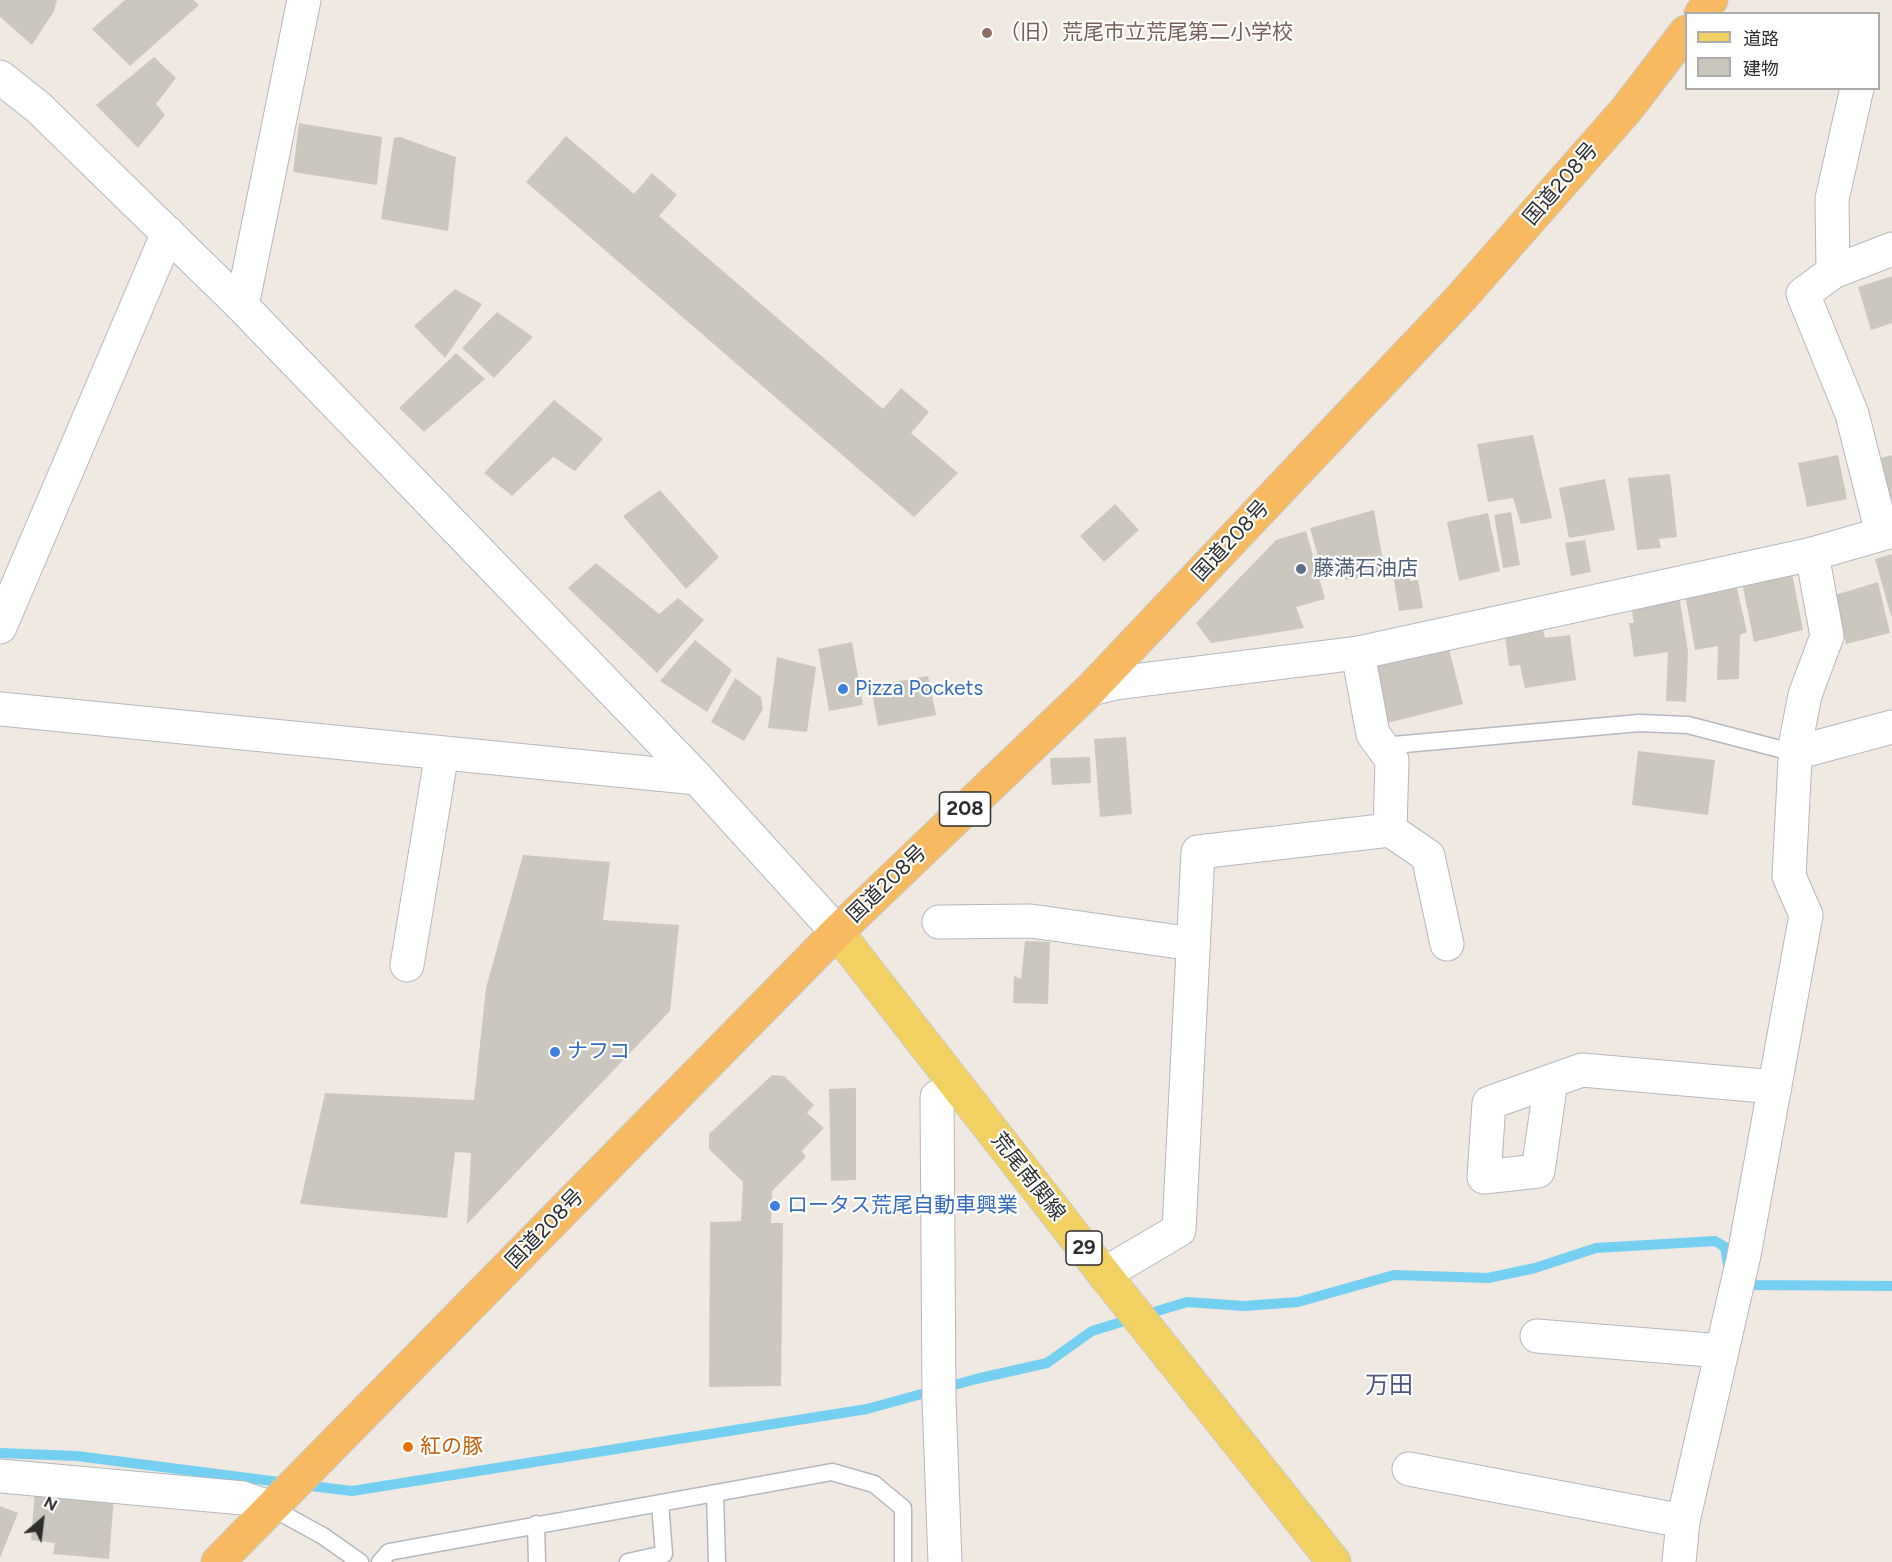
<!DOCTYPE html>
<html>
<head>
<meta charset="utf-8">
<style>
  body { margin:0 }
  #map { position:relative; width:1892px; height:1562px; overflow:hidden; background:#efe9e1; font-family:Figtree,"Noto Sans JP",sans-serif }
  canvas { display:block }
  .legend { position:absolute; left:1685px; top:12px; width:195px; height:78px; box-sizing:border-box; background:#fff; border:2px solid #ababab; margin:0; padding:8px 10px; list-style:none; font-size:18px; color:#2e2e2e }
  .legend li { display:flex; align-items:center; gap:12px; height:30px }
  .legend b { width:30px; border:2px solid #ababab }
  .north { position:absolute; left:12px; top:1490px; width:60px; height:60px; -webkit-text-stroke:4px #fff; paint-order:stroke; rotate:28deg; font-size:16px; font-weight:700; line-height:24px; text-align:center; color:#2e2e2e }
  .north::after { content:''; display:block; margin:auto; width:21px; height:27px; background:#2e2e2e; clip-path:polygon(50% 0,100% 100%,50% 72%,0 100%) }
</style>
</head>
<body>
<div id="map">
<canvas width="1892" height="1562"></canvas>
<ul class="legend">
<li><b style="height:8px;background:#f2d163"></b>道路</li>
<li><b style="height:16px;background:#cbc7bf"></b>建物</li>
</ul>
<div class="north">N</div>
</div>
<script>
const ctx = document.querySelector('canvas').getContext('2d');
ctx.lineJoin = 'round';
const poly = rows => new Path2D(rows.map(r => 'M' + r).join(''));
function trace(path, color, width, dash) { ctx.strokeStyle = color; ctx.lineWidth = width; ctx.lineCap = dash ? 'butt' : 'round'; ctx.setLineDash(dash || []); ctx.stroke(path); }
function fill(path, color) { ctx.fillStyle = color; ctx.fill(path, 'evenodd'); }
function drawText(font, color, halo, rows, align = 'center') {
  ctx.font = font + ' Figtree,"Noto Sans JP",sans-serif'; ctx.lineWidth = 4.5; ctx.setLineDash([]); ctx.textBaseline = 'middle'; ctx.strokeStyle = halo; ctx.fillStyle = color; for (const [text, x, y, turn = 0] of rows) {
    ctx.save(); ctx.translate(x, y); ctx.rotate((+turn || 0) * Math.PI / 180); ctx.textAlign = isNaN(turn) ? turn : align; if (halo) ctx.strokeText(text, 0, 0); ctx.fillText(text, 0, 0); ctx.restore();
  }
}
trace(poly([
  [1741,1280,1751,1285,1892,1286],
  [0,1453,77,1456,287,1483],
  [303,1485,352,1491,867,1409,976,1379,1047,1363,1092,1331,1187,1302,1244,1306,1298,1302,1394,1275,1488,1278,1535,1268,1596,1248,1715,1241,1725,1247,1729,1271]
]), '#75cff0', 10);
fill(poly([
  [0,0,57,0,54,11,32,45,0,17],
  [125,0,194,0,199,5,130,66,92,29],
  [154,57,176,78,156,104,165,115,138,148,96,105],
  [299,123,382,137,377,185,293,172],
  [566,136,634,194,652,173,677,195,659,216,883,409,901,388,929,412,911,433,958,473,914,517,526,182],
  [400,137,456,157,448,231,381,219,394,138],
  [1892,276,1892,323,1871,330,1858,287],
  [455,289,482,304,445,358,414,326],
  [497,312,533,337,494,378,462,348],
  [456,353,485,379,424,432,399,408],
  [554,400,603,439,575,471,553,457,512,496,484,473],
  [1533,435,1552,518,1521,524,1513,498,1488,502,1477,444],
  [1838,455,1847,499,1807,507,1798,463],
  [1892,455,1892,498,1884,500,1874,460],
  [1670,474,1677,537,1659,539,1661,548,1637,550,1628,478],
  [1605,479,1615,530,1569,538,1559,488],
  [660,490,719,557,686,589,623,516],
  [1115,504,1139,530,1104,562,1080,536],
  [1374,510,1385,573,1346,580,1343,563,1321,567,1310,528],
  [1511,512,1520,565,1503,568,1494,515],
  [1488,513,1500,571,1459,581,1447,522],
  [1306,531,1325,599,1296,607,1304,628,1211,643,1196,623,1276,540],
  [1585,540,1591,572,1571,576,1565,543],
  [1892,554,1892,616,1891,616,1875,559],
  [596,563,659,614,678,598,704,620,657,673,568,588],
  [1408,571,1410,581,1418,580,1423,608,1399,611,1393,574],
  [1792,573,1803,630,1754,642,1742,582],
  [1878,582,1890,633,1846,644,1835,595],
  [1736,584,1747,632,1740,635,1739,679,1717,680,1718,646,1695,650,1685,594],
  [1679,595,1688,652,1686,702,1666,701,1668,652,1634,657,1629,623,1634,623,1631,606],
  [1543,630,1545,638,1570,635,1576,680,1525,688,1520,665,1509,666,1505,636],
  [695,640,732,670,707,712,660,681],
  [852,642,863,705,829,711,818,649],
  [1448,645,1463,704,1387,723,1372,663],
  [777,657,816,667,807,732,768,728],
  [928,676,936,715,878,726,871,686],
  [735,678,761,697,763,709,744,741,711,722],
  [1126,737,1132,814,1100,817,1094,739],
  [1638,751,1715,760,1708,815,1632,805],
  [1090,757,1091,783,1052,785,1050,758],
  [523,855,610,862,603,920,679,925,670,1011,467,1224,471,1153,455,1152,447,1218,300,1204,325,1093,474,1100,486,988],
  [1025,941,1050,942,1048,1004,1013,1003,1014,976,1021,979],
  [772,1075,784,1076,814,1105,807,1113,824,1128,802,1151,806,1157,772,1191,771,1223,783,1223,781,1386,709,1387,710,1222,741,1221,743,1182,709,1149,709,1134],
  [856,1088,856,1180,831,1181,829,1089],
  [35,1490,114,1497,109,1559,53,1554,55,1543,31,1540],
  [0,1506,18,1513,0,1558]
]), '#cbc7bf');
const service = poly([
  [1382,746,1639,723,1688,725,1795,753],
  [715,1494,717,1562],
  [272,1508,323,1536,360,1562],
  [536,1524,537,1562],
  [380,1562,389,1552,832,1472,874,1484,903,1508,903,1562],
  [628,1562,664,1554,660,1503]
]);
const minor = poly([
  [1833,272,1832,199,1857,88],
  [242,306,304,0],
  [1882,533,1852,414,1803,294,1833,272,1892,249],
  [0,627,168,233],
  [1358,653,1373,734,1392,760,1390,830,1428,856,1447,944],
  [0,709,697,778],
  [1795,753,1892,727],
  [939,922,1031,921,1193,944],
  [407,965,442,753],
  [1551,1081,1538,1171,1484,1177,1489,1103,1582,1070,1775,1087],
  [1104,1274,1179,1230,1198,852,1390,830],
  [1537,1336,1722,1351],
  [1409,1469,1683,1521],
  [0,1476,243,1498,272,1508],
  [945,1562,939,1399,937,1097,959,1088],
  [1679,1562,1683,1521,1744,1255,1806,915,1789,876,1796,741,1805,695,1827,636,1812,554]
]);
const tertiary = poly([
  [0,77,39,108,242,306,697,778,837,932],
  [1091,689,1116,683,1358,653,1812,554,1892,531]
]);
const primary = poly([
  [837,932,1104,1274,1334,1562]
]);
const trunk = poly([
  [1701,14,1711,0],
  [218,1562,837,932,1091,689,1460,299,1626,110,1686,32]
]);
trace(service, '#b4b7c1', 19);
trace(minor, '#b4b7c1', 35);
trace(tertiary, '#b4b7c1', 35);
trace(primary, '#c9c9c9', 35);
trace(trunk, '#c9c9c9', 35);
trace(service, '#fff', 16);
trace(minor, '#fff', 33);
trace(tertiary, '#fff', 33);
trace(primary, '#f2d163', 33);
trace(trunk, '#f8ba60', 33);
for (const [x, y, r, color] of [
  [987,33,6,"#8d6e63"],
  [1301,569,6,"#5c6f8a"],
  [843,689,6,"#3f7fe0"],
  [555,1052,6,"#3f7fe0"],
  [775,1206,6,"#3f7fe0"],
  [408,1447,6,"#e8710a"]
]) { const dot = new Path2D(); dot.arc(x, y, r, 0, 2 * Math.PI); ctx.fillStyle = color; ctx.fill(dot); trace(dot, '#fff', 2); }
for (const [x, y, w] of [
  [965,809,51],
  [1084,1248,36]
]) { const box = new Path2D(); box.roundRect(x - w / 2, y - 17, w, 34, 4.5); ctx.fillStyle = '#fff'; ctx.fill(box); trace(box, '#2e2e2e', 1.5); }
drawText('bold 20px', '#2e2e2e', null, [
  ["208",965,809],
  ["29",1084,1248]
]);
drawText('21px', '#785e54', '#fff', [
  ["（旧）荒尾市立荒尾第二小学校",999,33]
], 'left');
drawText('21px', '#2e2e2e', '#fff', [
  ["国道208号",1561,184,-49],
  ["国道208号",1231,541,-47],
  ["国道208号",887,884,-44],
  ["荒尾南関線",1028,1177,52],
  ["国道208号",545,1229,-46]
]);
drawText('21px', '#4e5e75', '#fff', [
  ["藤満石油店",1313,569]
], 'left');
drawText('21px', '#366cbe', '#fff', [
  ["Pizza Pockets",855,689],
  ["ナフコ",567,1052],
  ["ロータス荒尾自動車興業",787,1206]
], 'left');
drawText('21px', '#c56008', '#fff', [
  ["紅の豚",420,1447]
], 'left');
drawText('24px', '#4d5680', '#fff', [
  ["万田",1389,1386]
]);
</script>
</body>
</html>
